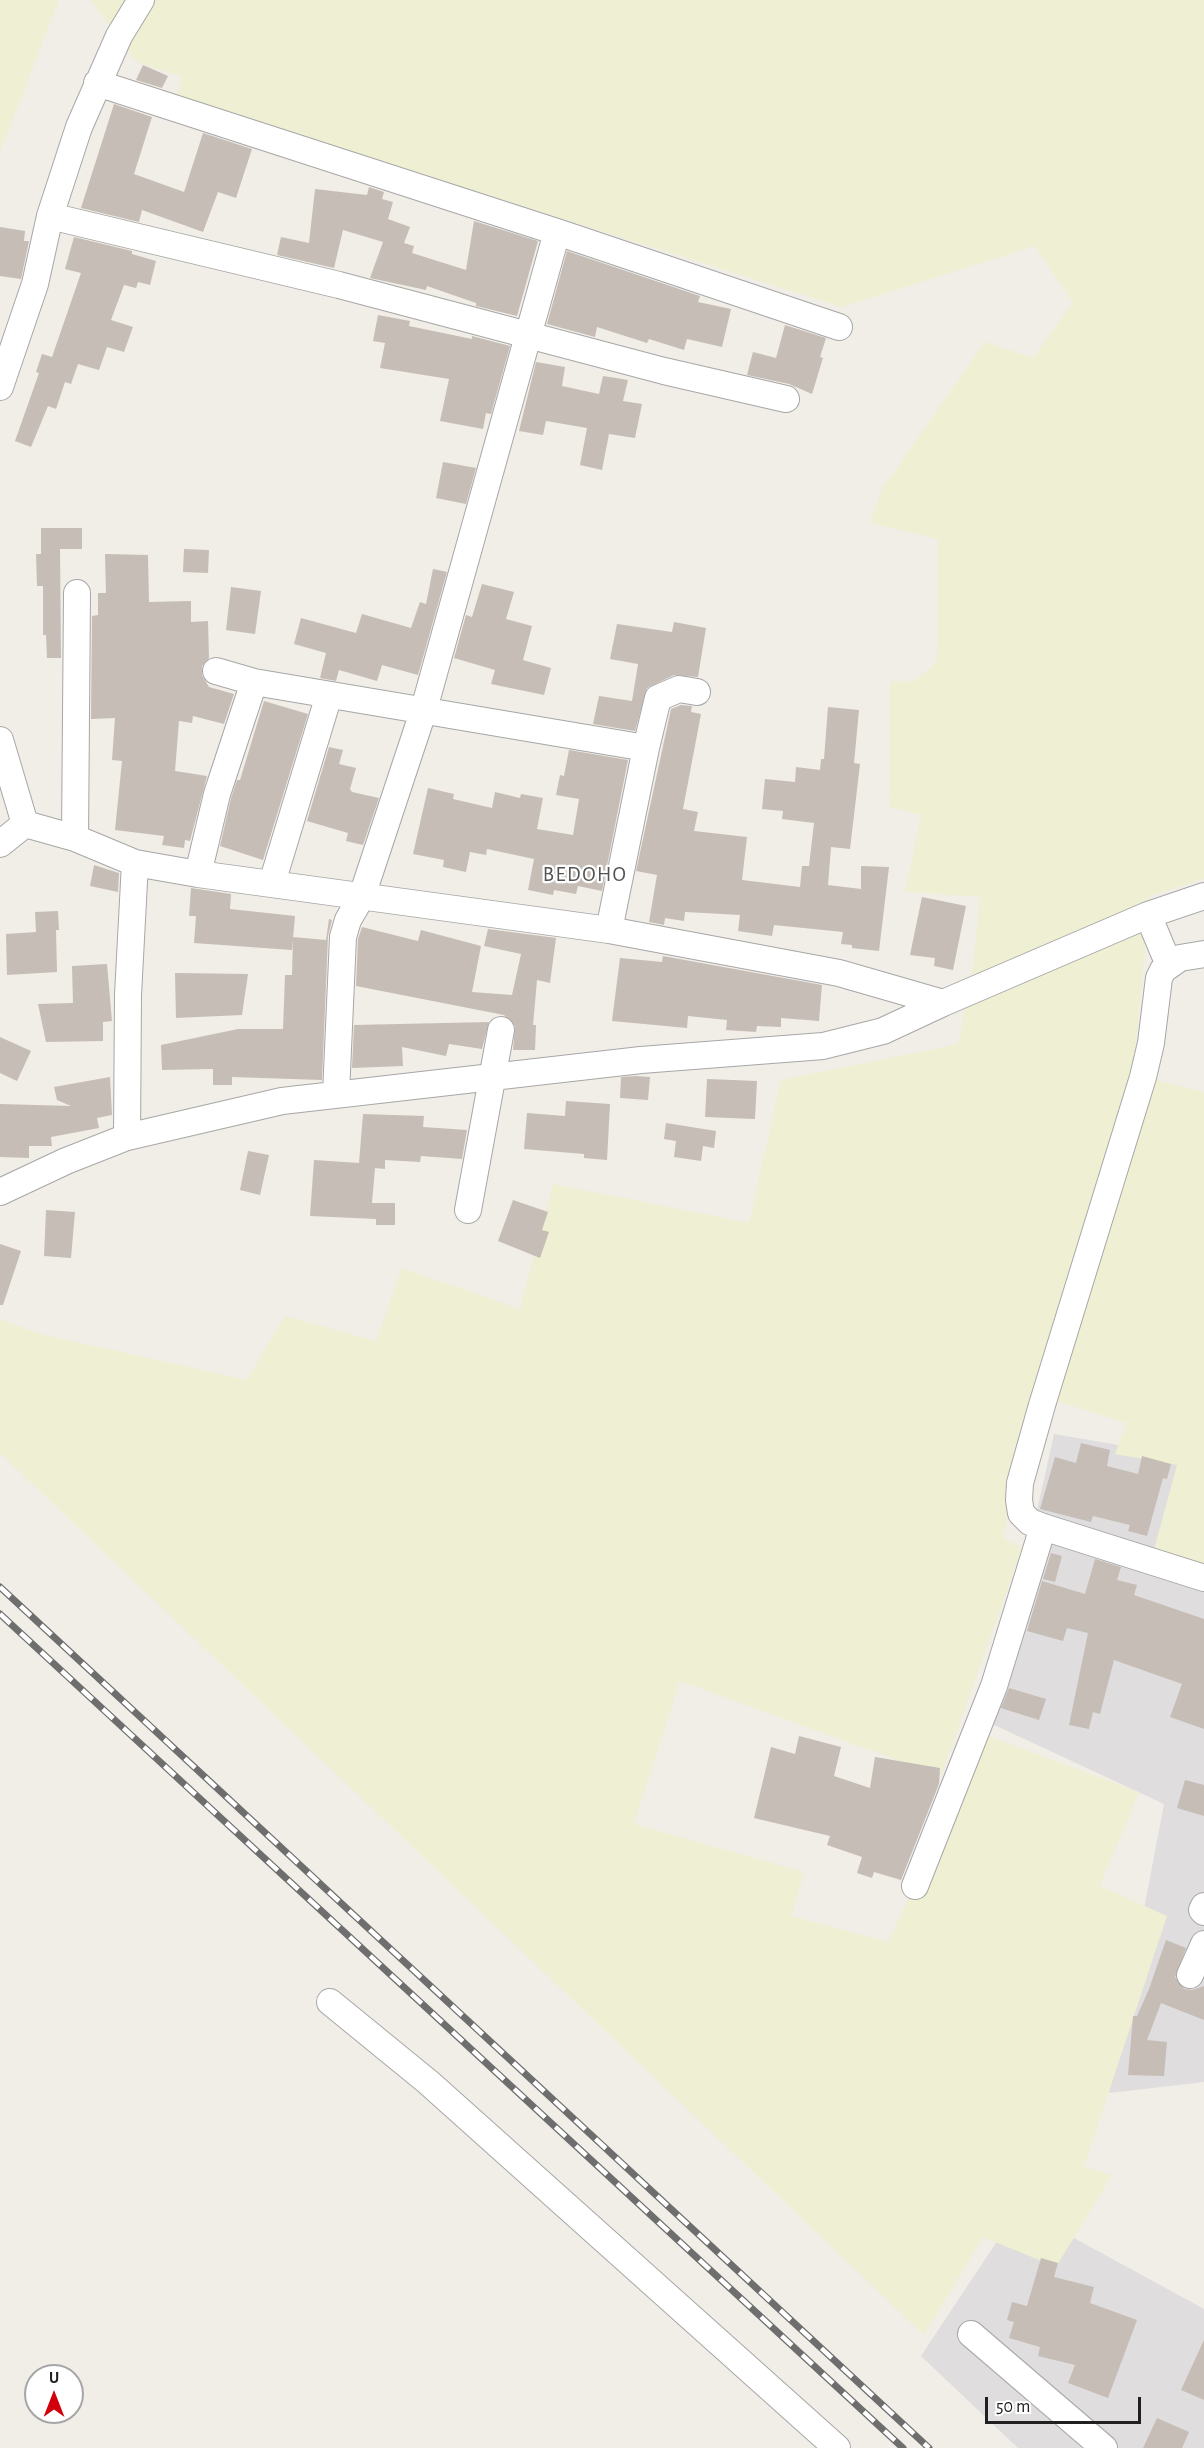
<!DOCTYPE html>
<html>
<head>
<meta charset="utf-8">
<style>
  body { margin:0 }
  #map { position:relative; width:1204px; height:2448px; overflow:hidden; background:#f1ede7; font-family:"Alegreya Sans",sans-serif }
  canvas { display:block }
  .north { position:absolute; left:24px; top:2364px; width:60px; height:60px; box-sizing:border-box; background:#fff; border:2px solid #a6a6a6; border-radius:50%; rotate:0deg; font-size:16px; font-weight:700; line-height:24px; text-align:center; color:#202020 }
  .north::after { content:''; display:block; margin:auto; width:21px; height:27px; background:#d1000c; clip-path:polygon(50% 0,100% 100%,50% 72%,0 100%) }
  .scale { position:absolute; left:985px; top:2397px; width:156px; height:27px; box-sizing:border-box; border:3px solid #202020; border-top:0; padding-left:8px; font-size:18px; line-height:21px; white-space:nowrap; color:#202020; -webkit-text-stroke:4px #fff; paint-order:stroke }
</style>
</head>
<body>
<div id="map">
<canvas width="1204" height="2448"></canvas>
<div class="north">U</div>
<div class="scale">50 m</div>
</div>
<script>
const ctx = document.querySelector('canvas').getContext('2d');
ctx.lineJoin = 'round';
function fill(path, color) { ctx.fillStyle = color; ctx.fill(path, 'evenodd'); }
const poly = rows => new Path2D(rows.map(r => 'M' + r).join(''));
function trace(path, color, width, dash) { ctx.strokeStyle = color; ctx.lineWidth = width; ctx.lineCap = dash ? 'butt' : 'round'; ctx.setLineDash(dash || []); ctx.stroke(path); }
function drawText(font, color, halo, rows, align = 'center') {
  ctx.font = font + ' "Alegreya Sans",sans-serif'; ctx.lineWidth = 4.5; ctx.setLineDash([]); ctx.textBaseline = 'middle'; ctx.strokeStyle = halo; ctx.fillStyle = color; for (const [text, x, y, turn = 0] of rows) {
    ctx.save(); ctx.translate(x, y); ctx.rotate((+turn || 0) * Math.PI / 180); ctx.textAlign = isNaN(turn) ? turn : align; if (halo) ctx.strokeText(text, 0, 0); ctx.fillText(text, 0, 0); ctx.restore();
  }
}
fill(poly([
  [1054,1434,1183,1456,1204,1442,1204,2082,1109,2093,1164,1804,990,1723],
  [1019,2208,1204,2309,1204,2448,1018,2448,921,2356]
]), '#dfddde');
fill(poly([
  [0,0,59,0,0,152],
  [91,0,1204,0,1204,879,1150,896,1133,1074,1204,1092,1204,1570,1153,1553,1177,1465,1115,1454,1126,1423,1038,1395,1003,1537,1022,1548,941,1776,680,1681,634,1824,804,1872,792,1916,888,1942,985,1735,1139,1792,1100,1886,1167,1916,1084,2167,1112,2175,1056,2267,983,2237,924,2335,0,1453,0,1319,40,1334,247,1380,285,1316,376,1341,402,1268,520,1309,553,1184,749,1223,781,1080,958,1044,973,966,980,897,905,892,921,815,889,807,890,681,913,682,937,662,938,539,870,523,882,489,985,342,1033,358,1073,302,1035,246,842,307,176,97,182,77,135,61]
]), '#efefd3');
fill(poly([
  [143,65,168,76,162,88,136,80],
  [114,104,152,117,134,174,184,192,203,133,252,149,236,198,218,192,203,232,142,210,139,222,81,208],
  [369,187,384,192,382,199,393,202,388,219,410,227,404,243,414,246,412,253,466,270,474,221,538,241,517,316,476,306,476,303,427,286,426,290,370,278,383,242,343,230,334,268,277,255,281,237,309,243,315,189,367,195],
  [0,227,25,231,24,241,29,241,21,279,0,276],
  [74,237,132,251,132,254,156,261,150,285,138,282,136,288,124,285,111,320,133,327,124,352,107,347,99,370,78,364,71,384,65,382,56,409,48,406,31,447,15,441,39,373,36,372,42,354,52,357,81,273,65,269],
  [567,251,700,296,698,302,731,309,722,347,687,339,684,350,649,339,647,343,597,327,595,337,547,324],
  [378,315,410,321,409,326,472,339,472,336,510,346,491,414,486,413,483,429,440,421,449,379,380,368,385,343,373,341],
  [785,325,826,338,820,357,823,358,812,394,789,384,747,375,753,352,776,358],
  [536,362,565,367,562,386,599,394,603,376,628,380,623,401,642,404,635,438,609,434,602,470,580,465,587,428,546,421,543,435,519,431],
  [443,462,476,468,466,504,436,498],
  [41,528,82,528,82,549,60,549,61,658,47,658,46,635,43,635,43,586,37,586,36,554,41,554],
  [184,549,209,550,208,573,183,572],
  [105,554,148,555,149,602,191,601,191,622,208,621,209,658,202,666,202,675,209,687,234,694,224,724,193,716,192,723,179,721,175,771,207,776,190,841,185,840,184,848,162,845,164,836,115,830,122,761,112,760,115,718,91,719,92,616,98,615,98,593,106,593],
  [433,569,447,572,418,675,382,665,377,681,339,670,336,681,320,678,326,653,294,644,301,618,356,633,362,614,411,628,420,602,426,604],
  [482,584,514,592,506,619,532,626,523,660,551,668,544,695,491,684,495,670,454,658,466,615,472,617],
  [231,587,261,591,255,634,226,630],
  [674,622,706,628,698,677,674,675,647,688,635,731,593,724,599,696,632,701,638,664,610,659,617,624,672,632],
  [264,701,308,714,263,860,220,846,231,798,237,780,240,780],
  [681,705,692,706,691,712,701,714,683,809,698,812,694,831,747,837,742,880,800,887,802,866,809,866,814,823,782,819,783,811,762,809,765,779,795,782,796,767,820,770,821,759,824,759,828,707,859,710,854,763,860,764,850,849,831,847,828,885,861,889,861,866,889,867,879,951,852,948,852,945,841,944,843,932,774,925,772,936,738,931,740,915,685,912,684,921,665,918,664,925,649,922,657,875,636,871,671,709],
  [329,747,343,750,339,764,356,768,350,789,352,792,379,798,363,845,346,841,348,833,307,821],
  [569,750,628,760,602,891,578,886,576,894,554,890,553,895,528,890,534,859,487,849,486,855,470,852,466,872,443,867,444,860,413,854,428,788,454,794,453,799,492,808,495,792,520,798,521,794,543,798,537,829,573,835,579,799,556,795,560,775,564,776],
  [94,865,119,873,118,892,90,886],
  [191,888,231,894,230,909,295,916,292,950,194,943,196,916,189,916],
  [922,897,966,906,953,970,934,966,935,958,910,955],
  [58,911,59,930,56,930,57,972,7,975,6,934,36,932,35,912],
  [329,919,332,920,328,936,322,1080,232,1077,232,1085,213,1085,213,1069,162,1070,161,1045,238,1029,283,1029,285,975,292,975,293,937,326,940],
  [362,927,418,941,421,930,481,946,472,992,512,995,521,954,484,946,488,929,556,938,550,983,537,980,533,1025,536,1025,535,1050,513,1050,515,1026,504,1015,356,986,358,939],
  [663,956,822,985,819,1021,781,1018,781,1027,757,1026,756,1032,726,1030,727,1020,688,1016,687,1028,612,1021,620,958,662,962],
  [107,964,112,1021,103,1022,103,1041,46,1042,38,1004,73,1003,72,966],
  [175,973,248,974,242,1015,176,1018],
  [489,1022,482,1049,449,1044,446,1056,402,1047,403,1066,352,1068,354,1025],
  [0,1037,31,1051,17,1081,0,1073],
  [636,1076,650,1077,648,1100,620,1098,621,1077],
  [110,1077,112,1115,97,1118,99,1128,51,1137,52,1146,29,1146,29,1158,0,1157,0,1104,71,1106,57,1100,54,1087],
  [707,1079,757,1081,755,1119,705,1117],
  [566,1101,610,1104,607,1160,584,1158,584,1154,524,1149,527,1113,565,1116],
  [363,1114,424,1116,423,1127,467,1130,462,1159,421,1156,420,1162,385,1160,385,1169,375,1168,372,1203,395,1203,395,1225,376,1225,376,1219,310,1216,314,1160,359,1163],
  [666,1123,716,1131,714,1148,703,1146,701,1161,674,1157,676,1141,664,1139],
  [248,1151,269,1155,260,1195,240,1190],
  [513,1200,548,1212,542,1230,549,1232,540,1258,498,1241],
  [46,1210,75,1212,71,1258,44,1256],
  [0,1244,21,1251,3,1305,0,1305],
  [1081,1443,1110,1450,1107,1466,1138,1474,1142,1456,1171,1464,1167,1479,1163,1478,1147,1536,1128,1531,1130,1525,1093,1516,1091,1522,1040,1509,1055,1457,1076,1463],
  [1051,1553,1062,1556,1055,1582,1043,1579],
  [1095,1559,1121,1567,1117,1580,1137,1585,1134,1595,1204,1619,1204,1729,1170,1717,1182,1684,1114,1660,1100,1714,1093,1712,1089,1729,1069,1725,1088,1633,1067,1628,1063,1641,1027,1631,1042,1581,1085,1594],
  [1009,1688,1046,1699,1039,1720,1001,1708],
  [799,1736,841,1747,834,1776,870,1788,875,1757,940,1768,939,1784,901,1880,874,1872,872,1878,857,1873,862,1857,827,1845,830,1836,754,1818,771,1747,795,1754],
  [1185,1780,1204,1785,1204,1816,1177,1808],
  [1166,1940,1186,1948,1175,1977,1184,1989,1192,1990,1204,1986,1204,2020,1161,2003,1147,2040,1167,2042,1164,2076,1128,2075,1133,2016,1137,2016,1149,1989],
  [1041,2258,1058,2263,1054,2277,1094,2287,1090,2303,1137,2320,1108,2398,1068,2383,1075,2365,1038,2356,1040,2347,1009,2338,1014,2322,1007,2320,1012,2302,1027,2306],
  [1204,2340,1204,2400,1181,2390],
  [1157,2418,1189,2432,1182,2448,1143,2448]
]), '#c6bdb6');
const minor = poly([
  [97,83,557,232,424,709,362,896,348,920,343,937,336,1094],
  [50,216,339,285,664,371,786,399],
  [557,232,839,327],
  [0,387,35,284,50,216,79,127,119,36,141,0],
  [216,671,254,682,646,748,609,930],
  [0,740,25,824,75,838,135,863,198,874,609,930,839,973,943,1003,1148,915,1204,896],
  [646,748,658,698,679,689,697,692],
  [75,838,77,593],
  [0,844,25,824],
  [198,874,217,794,254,682],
  [272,883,329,695],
  [1148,915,1169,965],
  [1204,954,1180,958,1163,970,1159,978,1151,1043,1143,1077,1042,1405,1020,1483,1019,1500,1021,1513,1030,1522,1043,1527,1204,1578],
  [127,1137,128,995,135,863],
  [0,1192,66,1161,127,1137,282,1101,641,1060,823,1046,883,1031,943,1003],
  [468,1210,501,1030],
  [915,1886,994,1686,1043,1527],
  [1204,1906,1202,1910,1204,1912],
  [1190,1975,1204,1944],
  [330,2002,428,2082,837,2448],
  [971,2334,1104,2448]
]);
trace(minor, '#a7a7a7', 28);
trace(minor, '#fff', 26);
const rail = poly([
  [0,1587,929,2448],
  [0,1614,903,2448]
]);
trace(rail, '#6e6e6e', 7);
trace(rail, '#fff', 4.5, [14]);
ctx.letterSpacing = '1.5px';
drawText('21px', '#535353', '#fff', [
  ["BEDOHO",585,875]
]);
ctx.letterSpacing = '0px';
</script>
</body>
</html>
